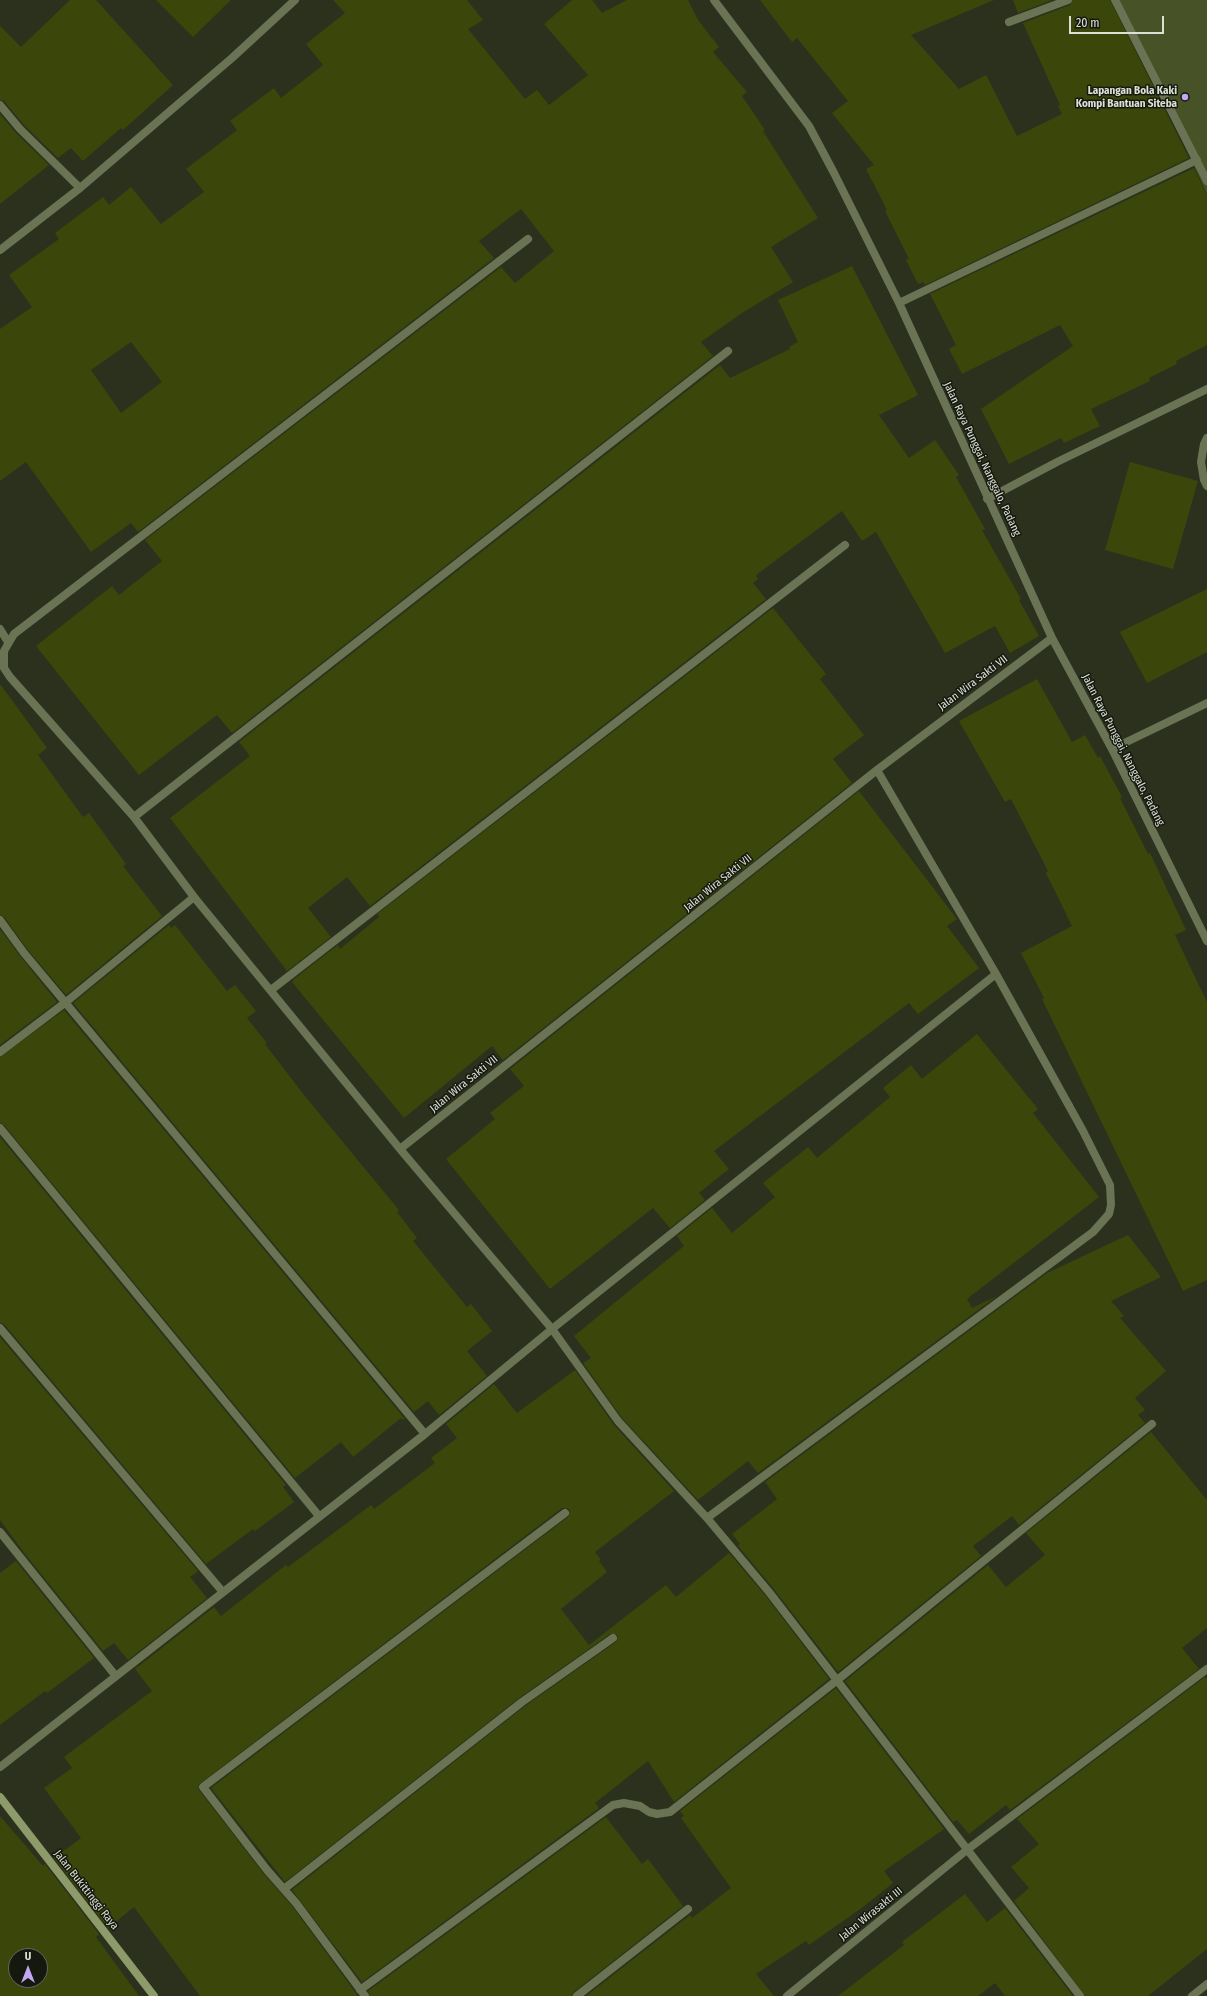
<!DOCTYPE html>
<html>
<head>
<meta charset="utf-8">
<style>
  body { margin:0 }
  #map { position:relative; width:1207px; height:1996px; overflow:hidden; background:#2c311e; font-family:"Fira Sans Condensed",sans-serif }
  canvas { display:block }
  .north { position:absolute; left:8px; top:1948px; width:40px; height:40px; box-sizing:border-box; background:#15180f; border:1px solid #65685d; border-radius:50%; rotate:0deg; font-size:11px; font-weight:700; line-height:16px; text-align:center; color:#dce0d3 }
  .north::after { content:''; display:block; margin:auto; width:14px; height:18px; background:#c3a7f2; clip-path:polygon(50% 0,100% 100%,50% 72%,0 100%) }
  .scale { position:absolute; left:1069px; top:16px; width:95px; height:18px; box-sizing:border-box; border:2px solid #dce0d3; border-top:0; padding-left:5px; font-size:12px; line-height:14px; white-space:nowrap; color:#dce0d3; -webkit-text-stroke:3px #15180f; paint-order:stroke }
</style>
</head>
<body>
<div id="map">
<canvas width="1207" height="1996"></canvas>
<div class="north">U</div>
<div class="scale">20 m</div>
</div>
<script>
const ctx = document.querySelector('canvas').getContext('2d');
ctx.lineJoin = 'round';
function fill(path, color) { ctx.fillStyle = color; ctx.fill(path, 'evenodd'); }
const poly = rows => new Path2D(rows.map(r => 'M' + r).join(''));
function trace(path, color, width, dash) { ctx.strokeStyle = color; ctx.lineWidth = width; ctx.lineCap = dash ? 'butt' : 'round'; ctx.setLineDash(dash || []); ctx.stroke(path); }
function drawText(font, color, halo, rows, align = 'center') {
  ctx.font = font + ' "Fira Sans Condensed",sans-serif'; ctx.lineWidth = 3; ctx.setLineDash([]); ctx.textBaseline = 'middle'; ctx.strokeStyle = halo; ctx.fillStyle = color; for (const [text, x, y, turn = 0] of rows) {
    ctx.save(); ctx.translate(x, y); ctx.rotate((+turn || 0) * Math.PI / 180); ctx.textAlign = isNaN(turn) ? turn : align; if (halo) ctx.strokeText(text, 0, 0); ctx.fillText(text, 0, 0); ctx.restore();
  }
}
fill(poly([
  [1118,0,1207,0,1207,194]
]), '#485227');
fill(poly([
  [70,0,96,0,173,85,123,130,121,128,83,161,71,148,58,158,24,125,4,101,0,100,0,26,21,47],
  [156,0,231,0,193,37],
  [333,0,467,0,483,20,468,29,525,99,537,90,549,105,588,75,544,24,572,0,592,0,602,13,627,0,688,0,698,20,719,47,713,52,747,92,742,96,765,130,763,131,818,218,771,247,793,282,742,313,701,342,713,356,232,733,217,715,139,775,36,646,112,586,119,595,162,561,145,540,501,267,515,283,554,251,521,209,479,241,494,258,138,532,131,523,91,552,26,462,0,481,0,329,32,307,9,275,59,239,55,233,103,197,109,205,131,187,161,224,204,192,186,169,237,130,230,121,274,88,281,98,323,65,306,44,345,13],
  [131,342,162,382,121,413,91,370],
  [760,0,994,0,911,35,959,89,986,75,1017,136,1062,114,1058,106,1060,105,1023,23,1070,5,1073,0,1110,0,1189,158,925,285,923,282,918,284,906,260,909,259,885,211,887,210,866,169,874,165,832,113,848,101,797,38,792,42],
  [1013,0,1052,0,1018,13],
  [0,114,16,133,49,165,0,204],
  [1194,168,1207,195,1207,345,1176,361,1177,364,1149,378,1150,381,1091,409,1100,426,1064,443,1061,438,1009,464,981,409,1073,346,1060,325,962,374,949,349,956,345,930,294],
  [852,266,918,395,879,415,909,458,935,440,959,475,956,477,985,529,982,530,1021,599,1019,600,1039,636,1010,653,995,626,945,653,876,532,862,541,842,511,756,575,758,579,753,583,766,599,370,906,347,877,308,908,331,937,287,971,170,818,250,756,239,742,720,365,730,378,790,349,789,347,798,342,778,300],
  [1130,462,1198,481,1173,569,1105,550],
  [1207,589,1207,652,1147,683,1120,632],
  [773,608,826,674,820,679,864,735,833,759,852,783,503,1060,492,1046,404,1118,292,982,294,979,338,945,340,949,379,917,377,914],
  [1037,679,1072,742,1085,735,1098,758,1100,756,1122,797,1120,798,1148,854,1150,853,1186,930,1175,935,1207,1002,1207,1280,1183,1291,1042,999,1044,998,1021,953,1072,926,1046,873,1048,871,1011,799,1005,802,959,721],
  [0,684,47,748,38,755,83,817,89,813,126,864,123,866,162,916,66,995,28,950,4,917,0,915],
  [859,791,957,919,947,926,979,968,918,1014,909,1003,714,1151,729,1169,699,1193,705,1200,670,1228,653,1208,550,1289,446,1159,495,1119,490,1113,524,1086,510,1069],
  [169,925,171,928,175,925,227,991,235,985,256,1011,247,1018,267,1043,265,1044,304,1095,399,1210,397,1212,417,1238,413,1241,467,1307,471,1304,492,1331,467,1351,487,1376,439,1415,428,1401,414,1412,73,1003],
  [0,929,20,956,57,1002,0,1045],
  [64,1010,405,1419,403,1420,401,1418,353,1457,341,1442,295,1478,4,1125,0,1123,0,1057],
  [977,1034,1038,1109,1033,1113,1099,1197,967,1299,972,1308,997,1296,758,1473,748,1461,698,1500,622,1418,583,1363,591,1358,574,1336,684,1246,677,1236,712,1208,732,1233,775,1197,763,1183,808,1147,817,1158,890,1097,883,1088,911,1065,922,1079],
  [0,1137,286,1485,283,1487,294,1502,255,1531,253,1529,206,1564,4,1324,0,1323],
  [1128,1235,1161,1277,1111,1301,1124,1316,1120,1318,1166,1371,1135,1398,1145,1410,1138,1415,1145,1423,1019,1525,1012,1516,973,1546,981,1556,838,1672,773,1588,738,1546,740,1544,732,1534,777,1499,765,1482,1047,1273],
  [0,1337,198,1571,190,1577,207,1598,128,1660,114,1643,103,1651,25,1554,0,1520],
  [575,1370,614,1425,674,1491,595,1552,601,1560,599,1561,607,1572,561,1609,589,1645,666,1585,676,1597,729,1553,765,1595,829,1679,674,1802,648,1761,595,1803,599,1808,362,1982,292,1890,525,1706,616,1642,618,1638,617,1635,610,1634,519,1698,285,1882,211,1788,568,1517,570,1510,567,1508,562,1508,198,1785,199,1790,263,1873,292,1906,358,1996,200,1996,134,1907,108,1928,54,1858,81,1838,44,1788,72,1768,64,1757,152,1691,135,1669,214,1607,221,1616,286,1565,288,1567,371,1505,374,1509,435,1463,431,1458,457,1438,446,1424,494,1384,517,1413],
  [1151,1432,1207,1500,1207,1628,1182,1648,1199,1669,1010,1810,1006,1805,969,1834,957,1820,953,1822,845,1681,988,1565,1006,1587,1045,1555,1026,1533],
  [16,1561,94,1658,47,1693,45,1691,0,1725,0,1573],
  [1205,1677,1207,1679,1207,1949,1148,1996,1085,1996,1014,1901,1029,1888,1011,1867,1039,1844,1017,1819],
  [836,1688,944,1829,884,1871,893,1883,863,1907,809,1945,806,1941,756,1974,774,1996,586,1996,690,1915,692,1918,731,1888,681,1818,684,1816,680,1811],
  [0,1816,43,1866,45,1864,99,1934,96,1937,139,1996,0,1996],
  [16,1956,40,1956,40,1980,16,1980],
  [606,1817,642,1864,648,1859,683,1906,574,1992,572,1996,370,1996,368,1991],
  [965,1894,987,1922,1005,1908,1073,1996,1005,1996,995,1983,978,1996,838,1996,904,1945,902,1942]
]), '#3a460a');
trace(poly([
  [0,105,20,129,80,188]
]), '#6b7355', 8);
trace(poly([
  [714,0,809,126,834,173,899,303,1052,638,1112,749,1207,941],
  [1115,0,1207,181],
  [1009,22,1068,0],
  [528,239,14,634,4,651,4,668,10,677,134,817,194,897,400,1149,552,1329,618,1421,707,1518,769,1592,1080,1996],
  [0,250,80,188,232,58,295,0],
  [899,303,1197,160],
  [1207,438,1204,444,1201,462,1204,480,1207,486],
  [987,499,1057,462,1207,389],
  [0,629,8,642],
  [1112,749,1207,703],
  [134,817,728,351],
  [0,920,24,953,425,1434],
  [271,990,845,545],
  [0,1052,66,1002,194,897],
  [0,1128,319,1516],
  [400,1149,877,770,1052,638],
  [0,1328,222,1591],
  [707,1518,1093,1232,1109,1214,1111,1205,1110,1185,1083,1131,996,974,877,770],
  [0,1532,115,1675],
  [0,1767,425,1434,552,1329,996,974],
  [284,1889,522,1702,613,1638],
  [360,1990,613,1805,624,1803,640,1806,649,1812,657,1814,670,1812,836,1681,1152,1424],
  [365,1996,296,1903,267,1870,203,1787,565,1513],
  [577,1996,688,1909],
  [787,1996,968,1849,1207,1669],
  [1192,1996,1207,1984]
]), '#6b7355', 8);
trace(poly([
  [0,1797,154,1996]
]), '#8d9a69', 8);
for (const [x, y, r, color] of [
  [1185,97,4,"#c3a7f2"]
]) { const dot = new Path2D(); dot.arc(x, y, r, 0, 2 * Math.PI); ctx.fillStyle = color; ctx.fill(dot); trace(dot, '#15180f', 1.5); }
drawText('bold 11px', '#dce0d3', '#15180f', [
  ["Lapangan Bola Kaki",1177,91],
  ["Kompi Bantuan Siteba",1177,104]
], 'right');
drawText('11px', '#dce0d3', '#15180f', [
  ["Jalan Raya Punggai, Nanggalo, Padang",982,459,65],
  ["Jalan Wira Sakti VII",973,683,-37],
  ["Jalan Raya Punggai, Nanggalo, Padang",1123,750,63],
  ["Jalan Wira Sakti VII",718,883,-39],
  ["Jalan Wira Sakti VII",464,1084,-39],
  ["Jalan Bukittinggi Raya",86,1890,52],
  ["Jalan Wirasakti III",871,1914,-39]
]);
</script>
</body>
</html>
